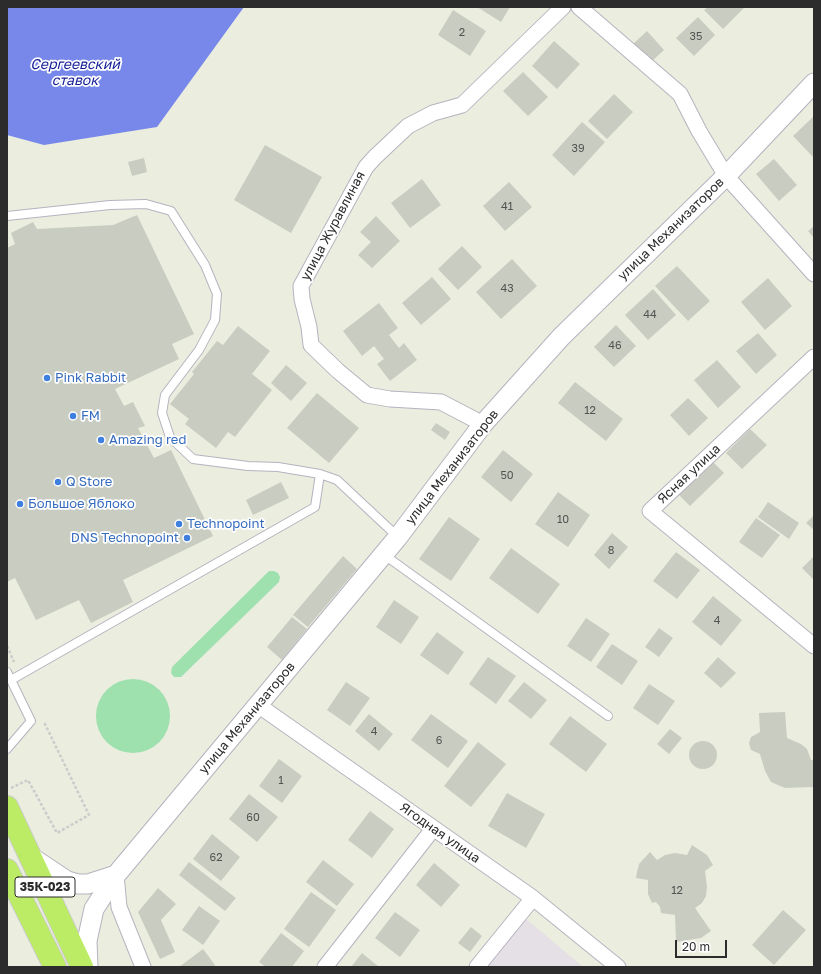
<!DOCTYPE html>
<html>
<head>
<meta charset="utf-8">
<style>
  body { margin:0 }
  #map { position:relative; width:821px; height:974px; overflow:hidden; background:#ebeddf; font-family:"Golos Text",sans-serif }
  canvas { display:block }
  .frame { position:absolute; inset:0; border:8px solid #2c2c2c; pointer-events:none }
  .scale { position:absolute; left:675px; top:940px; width:52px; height:18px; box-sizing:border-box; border:2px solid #2c2c2c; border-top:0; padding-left:5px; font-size:12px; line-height:14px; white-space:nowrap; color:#2c2c2c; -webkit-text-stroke:3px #fff; paint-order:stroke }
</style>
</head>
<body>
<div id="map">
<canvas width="821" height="974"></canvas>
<div class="frame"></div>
<div class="scale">20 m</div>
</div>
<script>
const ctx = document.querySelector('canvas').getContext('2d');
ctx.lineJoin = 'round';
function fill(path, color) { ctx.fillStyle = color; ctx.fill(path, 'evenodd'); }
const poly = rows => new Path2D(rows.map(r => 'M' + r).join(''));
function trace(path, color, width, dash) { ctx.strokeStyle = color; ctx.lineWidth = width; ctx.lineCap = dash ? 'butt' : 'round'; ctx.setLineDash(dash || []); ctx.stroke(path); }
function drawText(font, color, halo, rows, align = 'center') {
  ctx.font = font + ' "Golos Text",sans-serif'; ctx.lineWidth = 3.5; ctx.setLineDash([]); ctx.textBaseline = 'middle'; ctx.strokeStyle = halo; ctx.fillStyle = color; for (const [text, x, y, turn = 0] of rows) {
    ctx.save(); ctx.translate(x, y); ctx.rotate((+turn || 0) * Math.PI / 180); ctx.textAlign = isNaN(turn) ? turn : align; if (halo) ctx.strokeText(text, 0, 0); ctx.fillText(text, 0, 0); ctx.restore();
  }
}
fill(poly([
  [525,918,583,967,482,967]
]), '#e5dfe6');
fill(poly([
  [269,571,274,571,278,573,280,577,279,582,181,677,174,677,171,673,172,667],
  '96 716a37 37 0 1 1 74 0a37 37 0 1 1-74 0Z'
]), '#9ee1af');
fill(poly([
  [7,7,244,7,157,127,44,145,7,135]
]), '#7788ea');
fill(poly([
  [477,7,510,7,501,22],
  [708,7,745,7,723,29,704,10],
  [453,10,486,31,470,56,438,35],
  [698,17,715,35,694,56,676,38],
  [647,31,664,50,650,63,633,44],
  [554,41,580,64,557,89,532,66],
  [523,72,548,97,528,116,503,91],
  [614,94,633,112,607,139,588,121],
  [814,116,814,156,813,157,793,136],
  [582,122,605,142,574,176,552,155],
  [265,145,322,177,291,233,234,200],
  [144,158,147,172,132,176,128,162],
  [774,159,797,185,779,201,756,174],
  [422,179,441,205,410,228,391,203],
  [509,182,532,207,505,231,483,206],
  [137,215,194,334,172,344,179,359,115,389,124,406,133,402,145,426,138,428,154,458,171,450,213,536,123,580,133,602,91,623,79,600,36,620,15,578,7,582,7,248,15,244,11,233,33,222,37,229,113,225],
  [376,216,400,241,372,268,358,255,371,242,360,232],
  [814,226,814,238,808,231],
  [462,246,482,267,458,290,438,269],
  [512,259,537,286,501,319,476,292],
  [677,266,710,301,688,321,655,286],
  [432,277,451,299,421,325,402,303],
  [768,278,792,306,765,330,741,302],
  [653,289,676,315,648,340,625,315],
  [379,303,398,328,389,335,399,348,404,343,417,360,390,381,377,364,384,359,374,346,362,356,343,331],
  [616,325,636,346,614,367,594,347],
  [238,326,270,351,252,374,272,390,235,437,228,432,216,448,185,424,189,419,170,404,194,374,192,372,217,341,223,345],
  [758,333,777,355,756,374,736,351],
  [717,360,741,387,718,408,694,380],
  [286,365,307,383,291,401,271,383],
  [575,382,623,419,606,441,558,403],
  [317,393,359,428,329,463,287,428],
  [688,398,708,418,689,436,670,415],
  [436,423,450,432,445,440,431,430],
  [750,429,767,445,742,469,726,453],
  [503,450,533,474,511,502,481,477],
  [710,459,724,473,690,506,676,492],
  [281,482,289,498,253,515,246,500],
  [558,492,590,515,568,547,535,524],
  [768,502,799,523,789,539,758,517],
  [814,515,814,530,806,523],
  [449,517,480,539,451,581,419,559],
  [756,518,780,535,762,558,739,542],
  [612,533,628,547,609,569,594,555],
  [511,548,560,584,538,614,489,578],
  [676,552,700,570,677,599,653,581],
  [343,556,357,569,308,627,293,615],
  [814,556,814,580,802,568],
  [713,596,742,620,721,646,692,622],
  [394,600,419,617,401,644,376,627],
  [292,617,307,629,282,660,267,647],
  [586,618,610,634,591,662,567,646],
  [659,628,673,638,659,657,645,647],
  [437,632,464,652,448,675,420,655],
  [612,644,638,661,622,685,596,667],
  [488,657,516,676,496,704,469,684],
  [718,657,736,673,721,688,704,673],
  [346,682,370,698,350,726,327,710],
  [524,682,547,700,531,719,508,701],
  [649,684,675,701,658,725,633,708],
  [785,712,787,738,801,744,807,749,811,760,814,760,814,787,785,788,771,782,765,771,760,754,751,750,749,743,751,737,760,732,759,713],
  [369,714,393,734,379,751,355,731],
  [431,714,468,741,448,768,411,740],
  [570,716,607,744,586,772,549,744],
  [670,729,682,738,669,754,657,744],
  '689 755a14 14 0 1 1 28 0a14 14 0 1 1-28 0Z',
  [478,742,506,764,471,807,444,786],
  [279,759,302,776,282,803,259,786],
  [507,793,545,814,526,848,488,826],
  [249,794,278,817,257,842,229,819],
  [370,811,394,829,372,858,348,840],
  [212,834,240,857,221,881,193,859],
  [692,845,707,855,713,865,705,871,707,887,706,896,702,903,695,908,711,931,701,938,676,942,675,915,661,913,660,907,656,902,652,903,648,894,648,880,636,878,637,872,639,864,650,852,657,860,665,855,675,853,687,855],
  [323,860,354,884,337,906,306,882],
  [189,862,236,898,225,911,179,875],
  [434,863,460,885,441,907,416,885],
  [158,888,176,904,161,920,175,952,160,959,138,912],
  [311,892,336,910,309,947,284,929],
  [199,906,220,921,203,945,182,930],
  [783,910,806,930,774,965,752,945],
  [395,912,420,930,400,957,375,938],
  [471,927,482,936,470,952,458,943],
  [281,933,304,951,292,967,266,967,259,962],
  [203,949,215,965,213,967,179,967],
  [362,953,379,967,351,967]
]), '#c9ccc1');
const service = poly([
  [7,216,110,205,146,204,171,211,205,265,217,294,215,320,199,350,165,395,162,413,170,437,193,459,248,466,278,467,320,474],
  [383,554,608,716],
  [7,672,31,721,7,749],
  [11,680,315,507,320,474,337,480,398,537]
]);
const minor = poly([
  [579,7,680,94,699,131,726,176,814,274],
  [814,357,650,511,814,646],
  [483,424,441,402,390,399,367,395,338,371,311,345,309,327,302,299,301,286,366,167,375,157,408,126,433,113,462,105,563,7],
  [258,705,533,898,618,967],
  [116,875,119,907,143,967],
  [325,967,433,829],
  [477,967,533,898]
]);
const tertiary = poly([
  [31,857,67,881,78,884,88,884,116,875],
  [88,967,87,941,94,909,116,875,398,537,483,424,561,337,726,176,814,83]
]);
const primary = poly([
  [7,807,82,967],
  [7,870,55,967]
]);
trace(service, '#b7b2bf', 10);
trace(minor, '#b7b2bf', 17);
trace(tertiary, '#b7b2bf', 21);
trace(primary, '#ccc', 24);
trace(poly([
  [7,646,14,662],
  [11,788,28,780,57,833,89,815,44,722]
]), '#ccc', 2.5, [3, 2]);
trace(service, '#fff', 8);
trace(minor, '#fff', 15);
trace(tertiary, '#fff', 19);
trace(primary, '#bceb66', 22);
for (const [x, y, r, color] of [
  [47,378,4,"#3f7fe0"],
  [73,416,4,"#3f7fe0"],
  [101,440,4,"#3f7fe0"],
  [58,482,4,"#3f7fe0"],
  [20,504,4,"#3f7fe0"],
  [179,524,4,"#3f7fe0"],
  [187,538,4,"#3f7fe0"]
]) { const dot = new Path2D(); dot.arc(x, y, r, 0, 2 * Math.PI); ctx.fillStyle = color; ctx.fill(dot); trace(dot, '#fff', 1.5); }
drawText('11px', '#535451', null, [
  ["2",462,33],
  ["35",696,37],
  ["39",578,149],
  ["41",507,207],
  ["43",507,289],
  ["44",650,315],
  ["46",615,346],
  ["12",590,411],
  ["50",507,476],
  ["10",563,520],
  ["8",611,551],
  ["4",717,621],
  ["4",374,732],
  ["6",439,741],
  ["1",281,781],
  ["60",253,818],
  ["62",216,858],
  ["12",677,891]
]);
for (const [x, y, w] of [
  [45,887,60]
]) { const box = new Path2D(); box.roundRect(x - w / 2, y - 10, w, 20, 3); ctx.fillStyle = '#fff'; ctx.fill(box); trace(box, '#2c2c2c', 1); }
drawText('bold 12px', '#2c2c2c', null, [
  ["35К-023",45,887]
]);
drawText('13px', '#2c2c2c', '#fff', [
  ["улица Журавлиная",333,226,-62],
  ["улица Механизаторов",671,229,-44],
  ["улица Механизаторов",452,467,-52],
  ["Ясная улица",689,474,-43],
  ["улица Механизаторов",247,718,-50],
  ["Ягодная улица",440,833,35]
]);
drawText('13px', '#366cbe', '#fff', [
  ["Pink Rabbit",55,378],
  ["FM",81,416],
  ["Amazing red",109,440],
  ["Q Store",66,482],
  ["Большое Яблоко",28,504],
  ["Technopoint",187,524],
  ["DNS Technopoint",179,538,"right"]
], 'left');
drawText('italic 14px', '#141c98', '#fff', [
  ["Сергеевский",75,65],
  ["ставок",75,81]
]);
</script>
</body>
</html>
